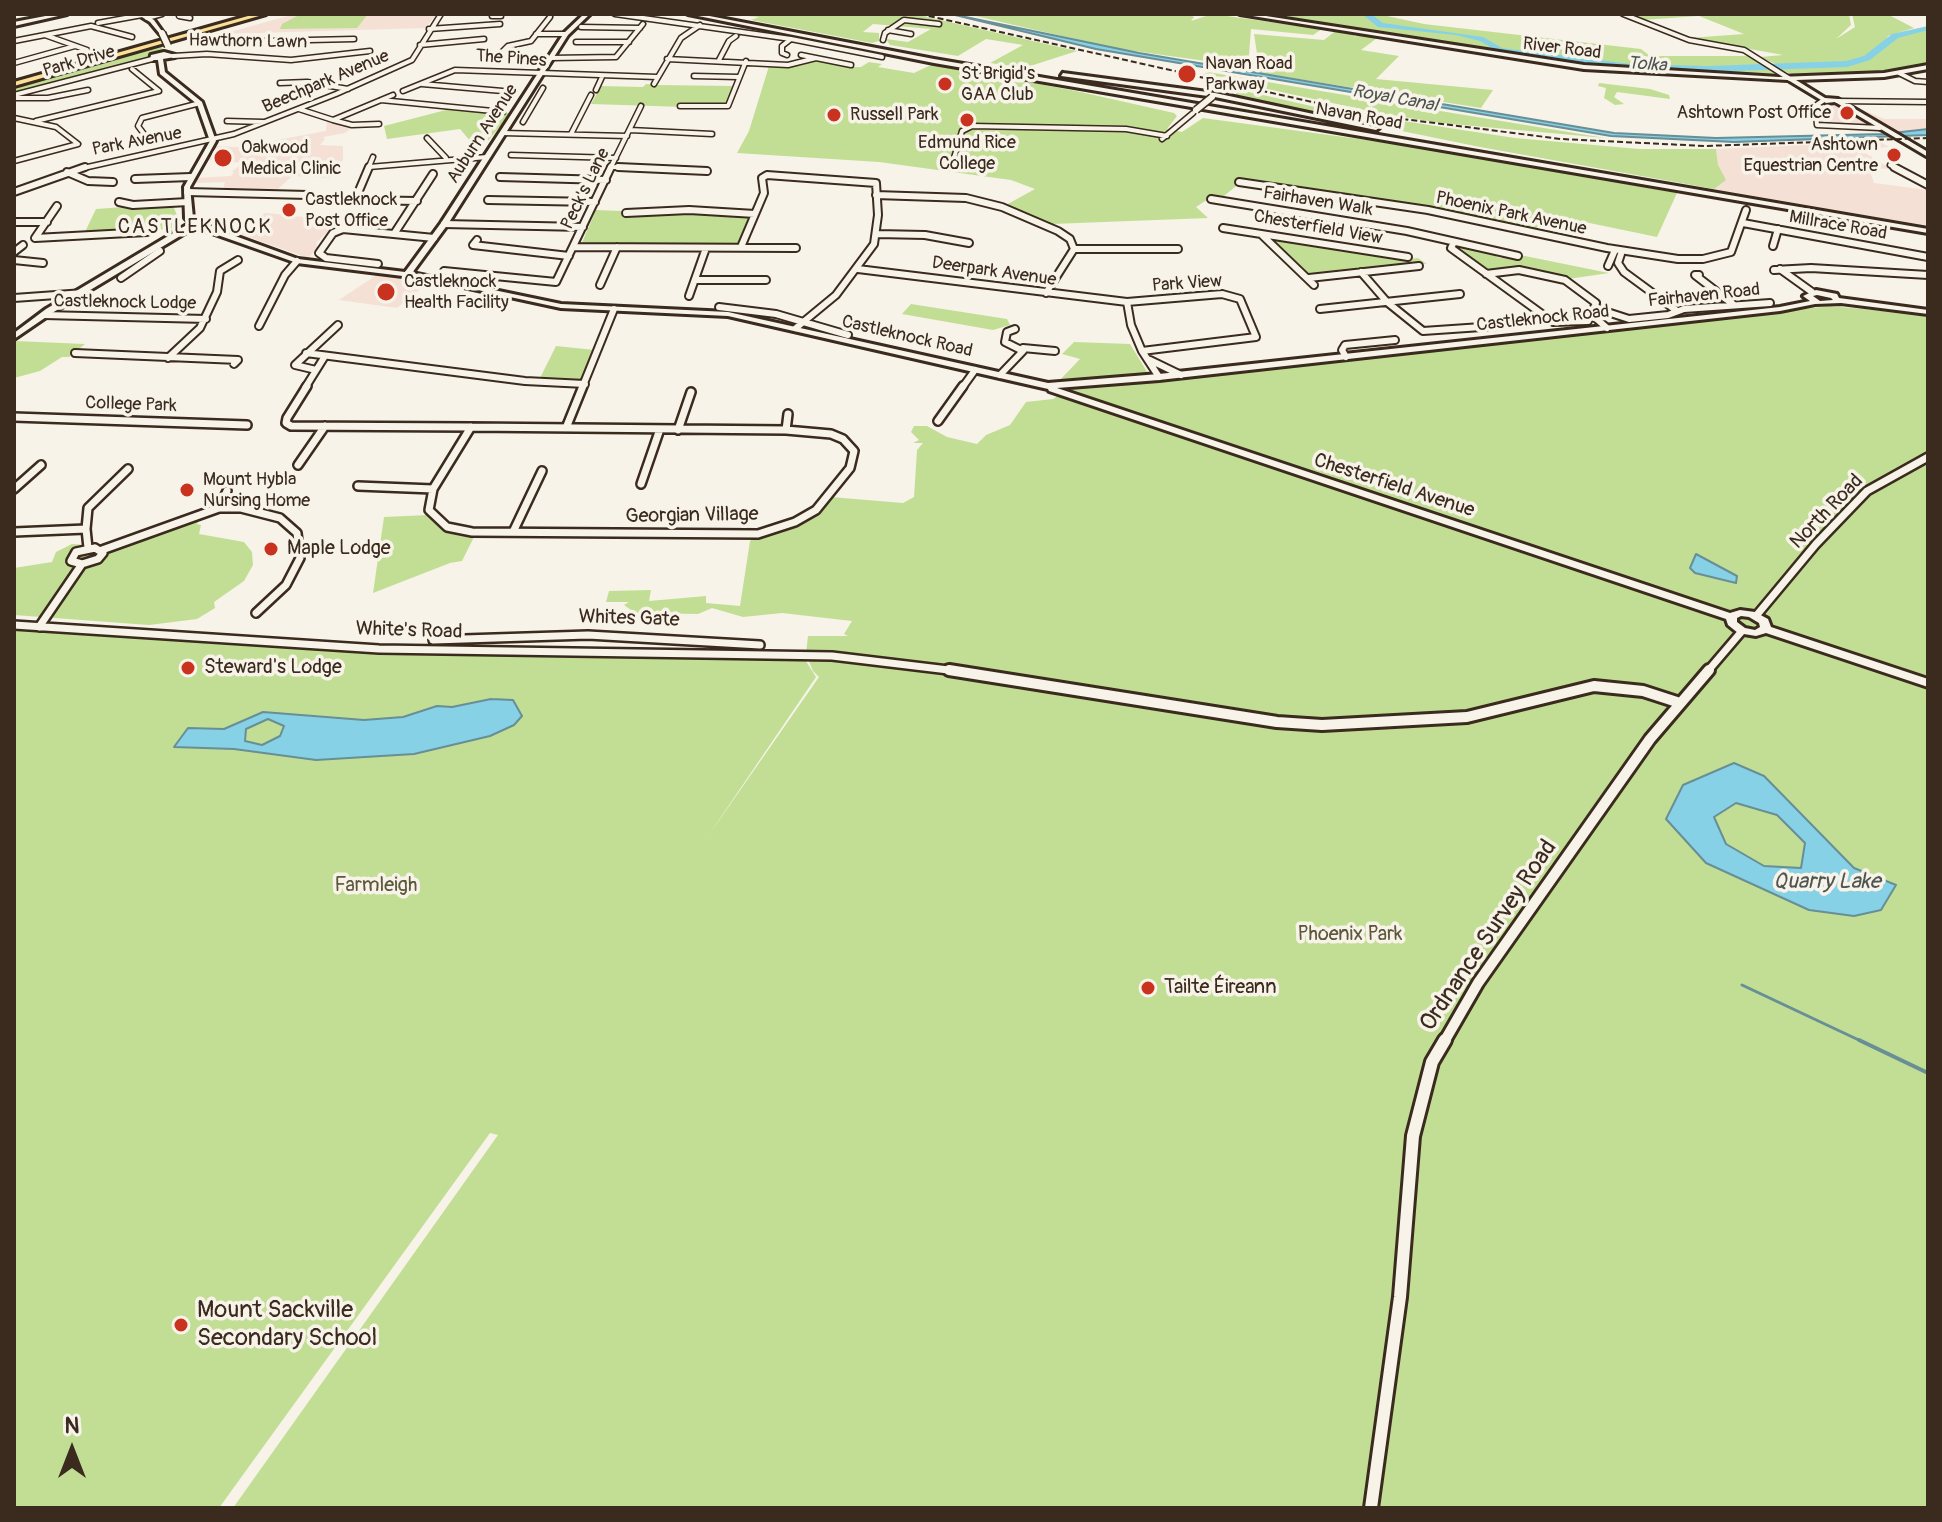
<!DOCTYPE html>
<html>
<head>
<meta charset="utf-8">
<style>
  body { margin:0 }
  #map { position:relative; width:1942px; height:1522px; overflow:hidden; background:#f7f3e8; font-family:Pangolin,sans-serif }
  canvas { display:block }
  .frame { position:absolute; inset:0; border:16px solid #3b2a1e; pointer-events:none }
  .north { position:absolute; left:32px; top:1410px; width:80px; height:80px; -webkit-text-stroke:6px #f7f3e8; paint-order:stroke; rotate:0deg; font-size:22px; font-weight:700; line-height:32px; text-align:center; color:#3b2a1e }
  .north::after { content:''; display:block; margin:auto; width:28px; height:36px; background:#3b2a1e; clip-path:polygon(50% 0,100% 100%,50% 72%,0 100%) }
</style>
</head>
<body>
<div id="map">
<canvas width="1942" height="1522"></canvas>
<div class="frame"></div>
<div class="north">N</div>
</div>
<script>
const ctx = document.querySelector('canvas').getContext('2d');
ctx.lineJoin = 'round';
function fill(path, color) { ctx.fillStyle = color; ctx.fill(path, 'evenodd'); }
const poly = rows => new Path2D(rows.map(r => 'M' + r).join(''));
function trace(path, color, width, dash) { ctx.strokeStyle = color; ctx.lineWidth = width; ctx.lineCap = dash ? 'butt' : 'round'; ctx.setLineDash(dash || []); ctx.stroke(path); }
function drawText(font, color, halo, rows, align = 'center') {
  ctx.font = font + ' Pangolin,sans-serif'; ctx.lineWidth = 7; ctx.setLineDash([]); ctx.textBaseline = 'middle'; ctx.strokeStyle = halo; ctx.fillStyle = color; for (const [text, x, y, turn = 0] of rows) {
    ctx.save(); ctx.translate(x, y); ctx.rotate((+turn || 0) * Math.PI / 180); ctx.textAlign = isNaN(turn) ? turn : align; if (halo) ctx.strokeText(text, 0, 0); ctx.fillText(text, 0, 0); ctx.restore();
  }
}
fill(poly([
  [295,14,437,14,425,28,223,34],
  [1813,101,1845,102,1884,119,1927,119,1928,129,1884,133,1816,127],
  [327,120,355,125,345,133,323,137,325,139,320,145,343,146,343,160,330,178,292,176,274,193,223,190,225,182,195,183,196,178,231,176,234,172,231,172,243,163,207,160,217,146,253,148,277,140,326,131],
  [1880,142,1889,147,1861,150,1891,169,1869,168,1874,183,1928,190,1928,226,1714,189,1720,181,1716,149],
  [265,213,276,214,339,221,316,243,318,248,308,258,234,232],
  [378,274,398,278,428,283,397,308,339,300]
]), '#f5e0d6');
fill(poly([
  [301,14,368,14,357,28,280,29,282,24],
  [723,14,914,14,1077,51,1024,68,990,63,1023,45,986,39,958,56,890,45,886,39,908,42,931,29,873,24,863,32,879,33,879,41,872,43,751,20,759,17],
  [967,14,1189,14,1194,17,1191,21,1212,14,1322,29,1313,35,1251,29,1248,67,1113,48],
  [1249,14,1378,14,1424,24,1641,49,1650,56,1750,56,1782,77,1584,67],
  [1629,14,1849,14,1851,25,1836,39,1855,27,1852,14,1887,14,1914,28,1888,36,1884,44,1899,34,1928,28,1928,66,1879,75,1801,76,1784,72,1778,69,1780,66,1760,57,1783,55,1689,38,1744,34,1699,16,1642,20],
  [1338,29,1356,32,1354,37,1362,33,1375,35,1377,38,1361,50,1399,56,1376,79,1493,90,1481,108,1260,73,1254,34,1324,40],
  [161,46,163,49,149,56,14,94,14,86],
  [819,60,845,67,861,67,869,62,882,64,878,67,914,73,933,64,1076,91,1174,113,1177,116,1167,129,1182,132,1203,118,1433,149,1677,193,1657,237,1546,214,1535,231,1429,209,1241,182,1224,196,1211,197,1196,207,1208,218,1052,224,1006,205,1035,189,1011,180,879,162,737,153,749,131,769,66,799,66],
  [1208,72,1428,109,1605,138,1441,123,1378,113,1203,75],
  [1599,83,1650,89,1669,95,1670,99,1617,92,1614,97,1624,104,1615,105,1604,98,1606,88,1598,86],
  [646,84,658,85,733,86,726,105,716,108,591,104,601,86,643,87],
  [1237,89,1324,109,1515,138,1639,149,1716,149,1718,165,1726,180,1714,189,1480,147,1235,97],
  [446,110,511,113,487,142,471,142,460,129,387,139,384,126],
  [179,203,174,208,179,220,177,229,85,232,96,209],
  [596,210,622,211,621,215,696,212,749,218,738,243,732,246,581,245],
  [1269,236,1395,260,1418,258,1427,264,1413,262,1405,266,1309,275],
  [1455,244,1498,254,1496,257,1501,258,1520,255,1609,273,1568,279,1521,269,1486,272,1454,248],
  [911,304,1007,319,1010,325,993,330,902,314],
  [1830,306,1928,315,1928,1508,233,1508,498,1135,490,1133,219,1508,14,1508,14,629,203,641,804,658,816,677,706,839,819,677,813,671,806,654,808,636,848,636,844,634,852,621,782,613,743,617,712,608,698,614,635,613,624,605,629,602,606,602,609,591,651,590,649,601,706,596,706,603,740,606,750,541,756,536,820,510,831,497,903,503,914,497,917,450,923,443,913,443,919,440,911,432,914,426,927,426,947,437,977,444,986,435,1010,425,1026,402,1053,399,1066,390],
  [14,342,15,341,85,344,69,357,62,357,40,371,14,378],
  [1074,342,1130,344,1149,375,1058,382,1080,359,1062,354],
  [556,346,595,350,583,379,539,380],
  [428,515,444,528,475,535,462,561,450,563,373,593,384,517],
  [200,517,197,524,201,525,199,534,244,542,252,552,253,565,244,581,214,602,215,608,197,619,149,625,14,615,14,568,52,562,56,552,72,544,104,546,142,541]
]), '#c2de95');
const water = poly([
  [951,14,1139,53,1614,133,1716,138,1884,134,1928,129,1928,135,1734,142,1611,136,1096,49,951,14],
  [1696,554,1737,576,1736,583,1695,573,1690,568,1696,554],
  [491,699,513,700,522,716,514,725,490,736,414,754,316,760,234,749,174,747,188,728,224,729,263,712,364,720,403,717,437,706,452,707,491,699],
  [268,719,284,726,280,736,262,745,245,741,246,729,268,719],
  [1734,763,1764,776,1854,868,1896,885,1881,910,1854,916,1809,910,1706,863,1666,819,1683,785,1734,763],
  [1736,803,1777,815,1805,843,1801,868,1764,866,1726,844,1714,817,1736,803]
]);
fill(water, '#86d1e6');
trace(water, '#688e96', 2);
trace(poly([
  [1742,985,1863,1042]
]), '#688e96', 3);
trace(poly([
  [1859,1040,1928,1073]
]), '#688e96', 4);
fill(poly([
  [1362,14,1371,14,1383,23,1483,37,1502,48,1631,64,1708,66,1846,61,1864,56,1892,34,1928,26,1928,30,1898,38,1870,60,1847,67,1708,72,1631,70,1499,52,1480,41,1456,35,1378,27,1362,14]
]), '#86d1e6');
const streetFar4 = poly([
  [185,14,179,16,190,18],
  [615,14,791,39,882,57],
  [1623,14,1689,40,1744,50,1790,79],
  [492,16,501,16],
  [147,18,162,14],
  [98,23,142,15],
  [581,27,640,28],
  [429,29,500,24],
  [888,30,911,34],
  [536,34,566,34],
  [45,35,87,50],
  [883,40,885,33,904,20,939,24],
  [14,41,91,26,132,37],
  [264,41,354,39],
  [576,42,629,42],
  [420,45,484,39],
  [521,55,501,53,508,46,531,41,550,17],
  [787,55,782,53,782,46,791,39],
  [801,55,851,65],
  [173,56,207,54,291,60,370,51],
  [550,58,616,57,643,24],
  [667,59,788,65,816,58],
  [719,60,729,41,736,36],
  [14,63,75,46],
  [1899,73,1915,81,1928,82],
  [694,76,738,77],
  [280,83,307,82,348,89],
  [422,84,514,92],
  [654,84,681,38,700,25],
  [596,90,602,77],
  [403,91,455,70,657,77],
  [14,95,152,59],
  [16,98,48,98,88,90],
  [381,100,503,112],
  [1824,100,1815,106,1817,125,1880,128],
  [1837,101,1928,102],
  [680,106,728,106,746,61],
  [299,109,333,120,393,95],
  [14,118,56,127,78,144,14,161],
  [333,120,352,125,379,124],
  [36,121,159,91,132,69],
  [227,121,263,122],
  [523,122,543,88],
  [630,130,712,134],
  [503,133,627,136],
  [571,134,591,95],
  [147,138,138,126,142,118,200,103],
  [427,138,446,158],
  [1162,139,1193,113],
  [511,155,616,158],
  [954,158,962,131,972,126,1126,129,1167,136],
  [1890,165,1898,169],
  [369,167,487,157],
  [613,167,665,169],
  [79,169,234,134,336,94,412,60,441,14],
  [368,169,373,157],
  [610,169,641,106]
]);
const streetFar3 = poly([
  [369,167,355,200,417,201],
  [618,167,707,171],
  [1894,167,1928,185],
  [67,172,88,181,113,182],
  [500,177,606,180],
  [135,179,191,177],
  [1239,182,1428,210,1607,248,1678,259,1703,259,1731,252,1746,210],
  [14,192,85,167],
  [187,192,308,195],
  [876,195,966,198,1002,207,1058,231,1070,239,1074,249,1046,293],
  [1211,199,1407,231,1518,256],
  [488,200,595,202],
  [119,202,133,205,188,202],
  [57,206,35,238,147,232],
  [626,213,689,210,755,214],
  [14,222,47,222],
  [1743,223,1928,257],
  [444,224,583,227],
  [1223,228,1408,257],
  [394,234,433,174],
  [877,234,925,235,969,243],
  [1262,235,1314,285],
  [477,240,473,245,569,256],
  [1454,242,1451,248,1553,322,1588,321],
  [1773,246,1778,229],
  [574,247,796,248],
  [741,247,764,193,762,178,767,175,876,183,878,215,874,244,836,295,796,328],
  [1074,249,1178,249],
  [14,252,23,245],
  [1621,254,1618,263,1624,272,1677,311],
  [14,260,43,263],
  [378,264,326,258,319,253,333,233,343,229,434,238],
  [1608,266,1615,250],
  [858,269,1127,302],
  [1780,269,1812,292],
  [1774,270,1811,268,1928,275],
  [444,271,556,282,611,167],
  [1361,272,1387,302,1423,331,1496,326],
  [1486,274,1519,270,1565,280,1596,303,1591,314,1607,328],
  [1699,275,1695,275,1734,305],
  [121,278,160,251],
  [1309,278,1419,266],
  [696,280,766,280],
  [600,285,617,247],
  [1222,294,1240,299,1256,337,1142,351,1131,325,1127,302,1222,294],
  [689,296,706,248],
  [14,298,84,293],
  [719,307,776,314,848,335],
  [1595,308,1629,319,1668,315,1684,309,1770,303],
  [1320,309,1460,294],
  [44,315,206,319],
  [259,326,285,275,297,261],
  [1023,348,1055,351],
  [1142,351,1159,377],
  [75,353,238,360,234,364],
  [306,353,525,381,585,384],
  [1346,357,1342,350,1345,345,1395,340],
  [168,358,200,328,217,292,220,271,238,260],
  [1150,360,1181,375],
  [316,370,295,365,338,325],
  [1000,375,1023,351,1005,342,1007,332,1015,329],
  [305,388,325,356],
  [582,388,614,309],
  [962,388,975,370]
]);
const streetFar2 = poly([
  [307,386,287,418,286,423,291,426,471,427],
  [14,417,247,425],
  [938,421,963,386],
  [471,427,786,430,831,434,843,439,854,451,850,468,816,510,795,522,758,534,472,532,447,527,429,510,433,489,471,427],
  [566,428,583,386],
  [678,430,691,392],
  [786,430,788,414],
  [298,465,325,426],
  [641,484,660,429],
  [358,486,433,489],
  [14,489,41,465],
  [219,508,227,491],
  [86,529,88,508,128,469],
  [14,532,86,529,88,548],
  [513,532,542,471],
  [95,548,103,553,98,559,82,564,71,561,76,552,95,548],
  [102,550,219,508,241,508,280,518,297,533,300,558,286,585,256,613],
  [1756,616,1816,544,1867,491,1928,457],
  [14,625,379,649,832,656,965,672],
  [39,627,82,564],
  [435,634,433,640,588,635,760,645],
  [1707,672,1742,631]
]);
const streetFar1 = poly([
  [949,670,1277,722,1322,725,1467,717,1594,686,1643,691,1680,703],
  [1444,1042,1478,983,1650,739,1709,670]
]);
const street = poly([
  [1371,1508,1400,1297,1413,1136,1432,1062,1445,1040]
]);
const secondary = poly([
  [56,14,67,14,14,26,14,22,56,14],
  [137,14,144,14,154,20,164,34,160,34,150,22,137,14],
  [584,14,590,14,568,35,448,224,412,273,561,304,728,312,1048,383,1159,374,1780,307,1810,301,1803,296,1816,290,1837,294,1839,298,1928,310,1928,314,1841,303,1815,304,1780,311,1159,380,1057,388,1730,613,1740,610,1755,612,1768,619,1771,627,1928,679,1928,687,1766,633,1756,636,1738,633,1728,625,1726,619,1049,391,1048,389,728,316,561,308,427,279,297,263,195,227,52,313,14,339,14,333,46,309,190,223,185,218,184,187,210,141,197,104,160,74,158,60,150,60,151,55,164,52,175,55,175,57,163,59,165,72,202,102,216,141,190,187,193,218,197,222,298,259,405,272,441,223,564,33,584,14],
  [1817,295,1831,298,1833,300,1820,301,1813,296,1817,295],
  [1741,616,1749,617,1759,623,1760,627,1755,630,1745,628,1737,622,1737,618,1741,616],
  [688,14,699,14,934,59,1928,229,1928,233,934,63,688,14],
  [1240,14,1253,14,1584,65,1779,77,1884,73,1928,65,1928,69,1884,77,1796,80,1825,98,1838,99,1928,152,1928,157,1835,102,1826,103,1788,80,1584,69,1240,14],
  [1063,73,1215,93,1379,128,1376,130,1215,97,1061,76,1063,73]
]);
const highway = poly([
  [255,14,266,14,14,86,14,82,255,14]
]);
trace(streetFar4, '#3b2a1e', 7);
trace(streetFar3, '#3b2a1e', 10);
trace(streetFar2, '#3b2a1e', 12);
trace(streetFar1, '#3b2a1e', 16);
trace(street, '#3b2a1e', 18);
trace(secondary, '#3b2a1e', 6);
trace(highway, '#3b2a1e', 6);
trace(streetFar4, '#f7f3e8', 4);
trace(streetFar3, '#f7f3e8', 6);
trace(streetFar2, '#f7f3e8', 7);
trace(streetFar1, '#f7f3e8', 10);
trace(street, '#f7f3e8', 12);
fill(secondary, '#f7f3e8');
fill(highway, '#fadf96');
trace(poly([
  [920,14,1179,72],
  [1191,75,1371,115,1561,139,1705,146,1928,138]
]), '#3b2a1e', 2, [6, 3]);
const secondaryBridge = poly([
  [162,33,168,46],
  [1196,110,1212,97]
]);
trace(secondaryBridge, '#3b2a1e', 9, []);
trace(secondaryBridge, '#f7f3e8', 6);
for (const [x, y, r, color] of [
  [1187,74,10,"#c8321e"],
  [945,84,8,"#c8321e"],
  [1847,113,8,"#c8321e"],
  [834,115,8,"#c8321e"],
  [967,120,8,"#c8321e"],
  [1894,155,8,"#c8321e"],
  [223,158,10,"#c8321e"],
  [289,210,8,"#c8321e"],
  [386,292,10,"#c8321e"],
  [187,490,8,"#c8321e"],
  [271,549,8,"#c8321e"],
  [188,668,8,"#c8321e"],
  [1148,988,8,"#c8321e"],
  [181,1325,8,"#c8321e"]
]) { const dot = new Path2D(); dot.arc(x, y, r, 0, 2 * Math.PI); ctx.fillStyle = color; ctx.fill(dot); trace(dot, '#f7f3e8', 3); }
drawText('18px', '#3b2a1e', '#f7f3e8', [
  ["Hawthorn Lawn",248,42,1],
  ["River Road",1562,49,7],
  ["The Pines",511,59,4],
  ["Park Drive",79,62,-16],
  ["Beechpark Avenue",326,82,-23],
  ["Navan Road",1359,117,10],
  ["Auburn Avenue",483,134,-57],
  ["Park Avenue",137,142,-11],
  ["Peck's Lane",586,189,-64],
  ["Fairhaven Walk",1318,202,9],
  ["Phoenix Park Avenue",1511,214,12],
  ["Millrace Road",1838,226,10],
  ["Chesterfield View",1318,228,10],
  ["Deerpark Avenue",994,272,8],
  ["Park View",1187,284,-4],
  ["Fairhaven Road",1704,296,-6],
  ["Castleknock Lodge",125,303,1],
  ["Castleknock Road",1543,319,-6],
  ["Castleknock Road",907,337,13],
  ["College Park",131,405,2]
]);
drawText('18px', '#3b2a1e', '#f7f3e8', [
  ["Navan Road",1205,64],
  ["Parkway",1205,85],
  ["St Brigid's",961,74],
  ["GAA Club",961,95],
  ["Ashtown Post Office",1831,113,"right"],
  ["Russell Park",850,115],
  ["Edmund Rice",967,143,"center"],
  ["College",967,164,"center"],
  ["Ashtown",1878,145,"right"],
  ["Equestrian Centre",1878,166,"right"],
  ["Oakwood",241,148],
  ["Medical Clinic",241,169],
  ["Castleknock",305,200],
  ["Post Office",305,221],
  ["Castleknock",404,282],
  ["Health Facility",404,303],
  ["Mount Hybla",203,480],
  ["Nursing Home",203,501]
], 'left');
drawText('italic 18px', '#4e5450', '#f7f3e8', [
  ["Tolka",1647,65,4],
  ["Royal Canal",1395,99,10]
]);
ctx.letterSpacing = '2px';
drawText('20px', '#3b2a1e', '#f7f3e8', [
  ["CASTLEKNOCK",195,228]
]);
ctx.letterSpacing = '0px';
drawText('20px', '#3b2a1e', '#f7f3e8', [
  ["Chesterfield Avenue",1394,486,18],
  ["North Road",1827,512,-46],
  ["Georgian Village",692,516,-1],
  ["Whites Gate",629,619,2],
  ["White's Road",409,631,2]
]);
drawText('20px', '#3b2a1e', '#f7f3e8', [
  ["Maple Lodge",287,549],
  ["Steward's Lodge",204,668],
  ["Tailte Éireann",1164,988]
], 'left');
drawText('20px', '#5d573c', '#f7f3e8', [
  ["Farmleigh",376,886],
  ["Phoenix Park",1350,935]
]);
drawText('italic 22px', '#4e5450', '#f7f3e8', [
  ["Quarry Lake",1827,882]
]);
drawText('24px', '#3b2a1e', '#f7f3e8', [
  ["Ordnance Survey Road",1489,936,-56]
]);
drawText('24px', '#3b2a1e', '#f7f3e8', [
  ["Mount Sackville",197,1311],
  ["Secondary School",197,1339]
], 'left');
</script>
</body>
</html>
